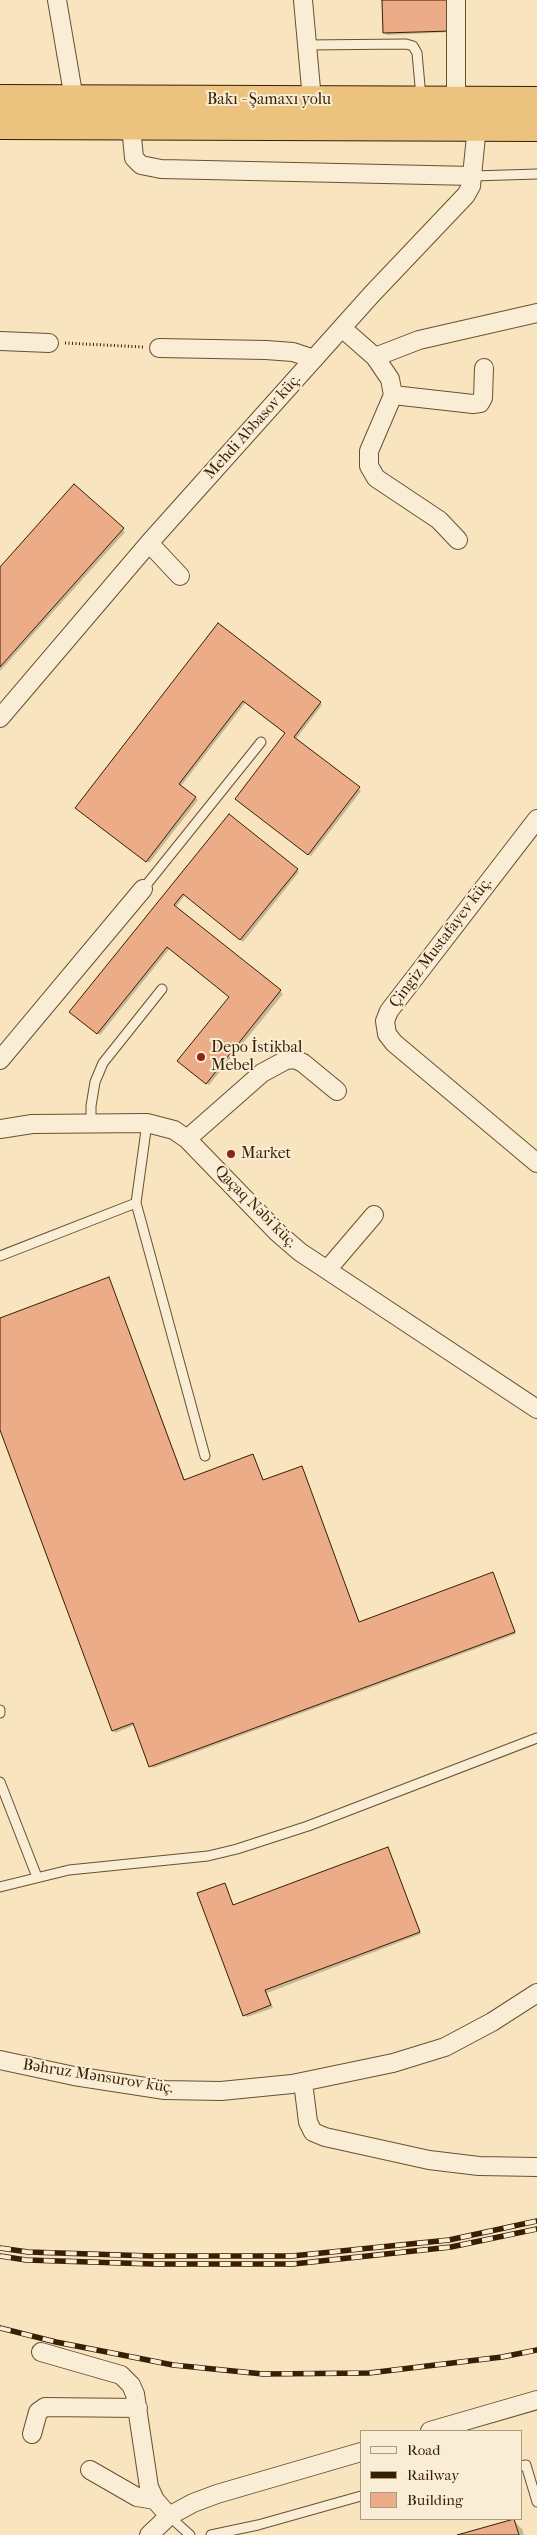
<!DOCTYPE html>
<html>
<head>
<meta charset="utf-8">
<style>
  body { margin:0 }
  #map { position:relative; width:537px; height:2535px; overflow:hidden; background:#f8e4be; font-family:"IM FELL French Canon",serif }
  canvas { display:block }
  .legend { position:absolute; left:360px; top:2430px; width:162px; height:90px; box-sizing:border-box; background:#faedd5; border:1px solid #ad9b81; margin:0; padding:6px 9px; list-style:none; font-size:15px; color:#391f02 }
  .legend li { display:flex; align-items:center; gap:10px; height:25px }
  .legend b { width:25px; border:1px solid #ad9b81 }
</style>
</head>
<body>
<div id="map">
<canvas width="537" height="2535"></canvas>
<ul class="legend">
<li><b style="height:6px;background:#faedd5"></b>Road</li>
<li><b style="height:6px;background:#391f02"></b>Railway</li>
<li><b style="height:14px;background:#ebac87"></b>Building</li>
</ul>
</div>
<script>
const ctx = document.querySelector('canvas').getContext('2d');
ctx.lineJoin = 'round';
function fill(path, color) { ctx.fillStyle = color; ctx.fill(path, 'evenodd'); }
const poly = rows => new Path2D(rows.map(r => 'M' + r).join(''));
function trace(path, color, width, dash) { ctx.strokeStyle = color; ctx.lineWidth = width; ctx.lineCap = dash ? 'butt' : 'round'; ctx.setLineDash(dash || []); ctx.stroke(path); }
function drawText(font, color, halo, rows, align = 'center') {
  ctx.font = font + ' "IM FELL French Canon",serif'; ctx.lineWidth = 4; ctx.setLineDash([]); ctx.textBaseline = 'middle'; ctx.strokeStyle = halo; ctx.fillStyle = color; for (const [text, x, y, turn = 0] of rows) {
    ctx.save(); ctx.translate(x, y); ctx.rotate((+turn || 0) * Math.PI / 180); ctx.textAlign = isNaN(turn) ? turn : align; if (halo) ctx.strokeText(text, 0, 0); ctx.fillText(text, 0, 0); ctx.restore();
  }
}
fill(poly([
  [383,0,452,32,387,35,385,33],
  [74,486,125,532,0,671,0,569],
  [218,625,322,705,296,739,361,791,311,856,239,801,287,734,246,702,181,786,198,800,149,863,79,810],
  [229,816,299,872,243,942,185,895,176,907,283,994,209,1085,181,1063,230,997,170,948,100,1035,73,1014],
  [109,1279,185,1481,253,1455,264,1481,301,1468,360,1623,492,1574,516,1634,153,1768,135,1725,115,1733,113,1730,0,1427,0,1319],
  [387,1848,421,1934,267,1993,273,2008,247,2017,245,2015,224,1885,234,1906],
  [514,2521,522,2529,524,2535,462,2535]
]), '#0003');
const building = poly([
  [382,0,449,0,451,31,383,33,382,0],
  [74,484,124,528,0,667,0,567,74,484],
  [218,623,321,702,294,737,360,787,308,855,235,799,285,733,243,701,179,784,196,797,146,862,75,808,218,623],
  [229,814,298,869,240,940,183,894,174,905,281,990,206,1084,177,1061,229,997,167,947,97,1034,69,1012,229,814],
  [109,1277,184,1480,253,1454,263,1480,302,1466,359,1622,493,1572,515,1632,149,1767,133,1723,112,1731,0,1430,0,1318,109,1277],
  [388,1847,420,1932,265,1990,271,2005,243,2016,197,1893,225,1883,233,1905,388,1847],
  [514,2519,519,2535,457,2535,514,2519]
]);
fill(building, '#ebac87');
trace(building, '#391f02', 1);
const lane = poly([
  [307,45,406,44,413,46,417,53,421,97],
  [473,176,537,174],
  [143,889,261,742],
  [91,1125,91,1106,95,1082,103,1063,162,989],
  [136,1203,205,1456],
  [0,1256,136,1203,147,1123],
  [0,1710,0,1713],
  [0,1782,37,1877],
  [0,1887,69,1870,208,1856,237,1849,308,1826,537,1738],
  [521,2466,526,2465,537,2502],
  [169,2516,190,2535],
  [211,2535,258,2525,361,2496]
]);
const street = poly([
  [57,0,74,99],
  [303,0,312,100],
  [456,100,456,0],
  [131,126,134,158,141,165,161,169,473,176],
  [342,328,375,357,419,340,537,313],
  [0,341,49,343],
  [159,348,266,350,293,352,314,359],
  [375,357,390,379,393,395,369,451,369,466,376,478,439,520,458,540],
  [393,395,473,404,480,403,483,398,484,368],
  [149,543,180,576],
  [0,718,149,543,372,294,466,195,471,186,477,126],
  [537,819,389,1011,385,1021,387,1034,394,1043,537,1163],
  [0,1060,143,889],
  [0,1129,32,1124,147,1123,174,1130,187,1139,278,1233,300,1252,537,1409],
  [187,1139,262,1073,286,1060,295,1059,303,1063,337,1091],
  [327,1270,374,1215],
  [0,2060,74,2076,165,2090,221,2091,292,2084,393,2063,445,2047,492,2022,537,1993],
  [303,2082,308,2122,313,2132,325,2137,429,2160,479,2166,537,2167],
  [41,2352,121,2375,131,2385,135,2394,149,2487,155,2500,169,2516],
  [430,2431,537,2400],
  [32,2434,38,2412,45,2407,138,2408],
  [90,2470,137,2497,155,2500],
  [149,2535,169,2516,193,2503,217,2494,361,2452]
]);
const highway = poly([
  [0,99,537,101],
  [0,125,537,127]
]);
trace(lane, '#695031', 11);
trace(street, '#695031', 20);
trace(highway, '#391f02', 30);
trace(poly([
  [65,343,143,347]
]), '#391f02', 3, [1, 2.5]);
trace(lane, '#faedd5', 9);
trace(street, '#faedd5', 18);
trace(highway, '#ecc27f', 28);
const rail = poly([
  [0,2248,28,2252,152,2256,292,2256,449,2240,537,2221],
  [0,2256,26,2260,153,2264,293,2264,451,2247,537,2229],
  [0,2328,56,2342,173,2365,263,2374,369,2373,502,2357,537,2350]
]);
trace(rail, '#391f02', 5.5);
trace(rail, '#faedd5', 4, [11]);
for (const [x, y, r, color] of [
  [201,1057,5,"#8f2418"],
  [231,1154,5,"#8f2418"]
]) { const dot = new Path2D(); dot.arc(x, y, r, 0, 2 * Math.PI); ctx.fillStyle = color; ctx.fill(dot); trace(dot, '#faedd5', 2); }
drawText('16px', '#391f02', '#faedd5', [
  ["Bakı - Şamaxı yolu",269,100],
  ["Mehdi Abbasov küç.",253,427,-48],
  ["Çingiz Mustafayev küç.",441,943,-53],
  ["Qaçaq Nəbi küç.",255,1207,45],
  ["Bəhruz Mənsurov küç.",98,2077,9]
]);
drawText('16px', '#391f02', '#faedd5', [
  ["Depo İstikbal",211,1048],
  ["Mebel",211,1066],
  ["Market",241,1154]
], 'left');
</script>
</body>
</html>
